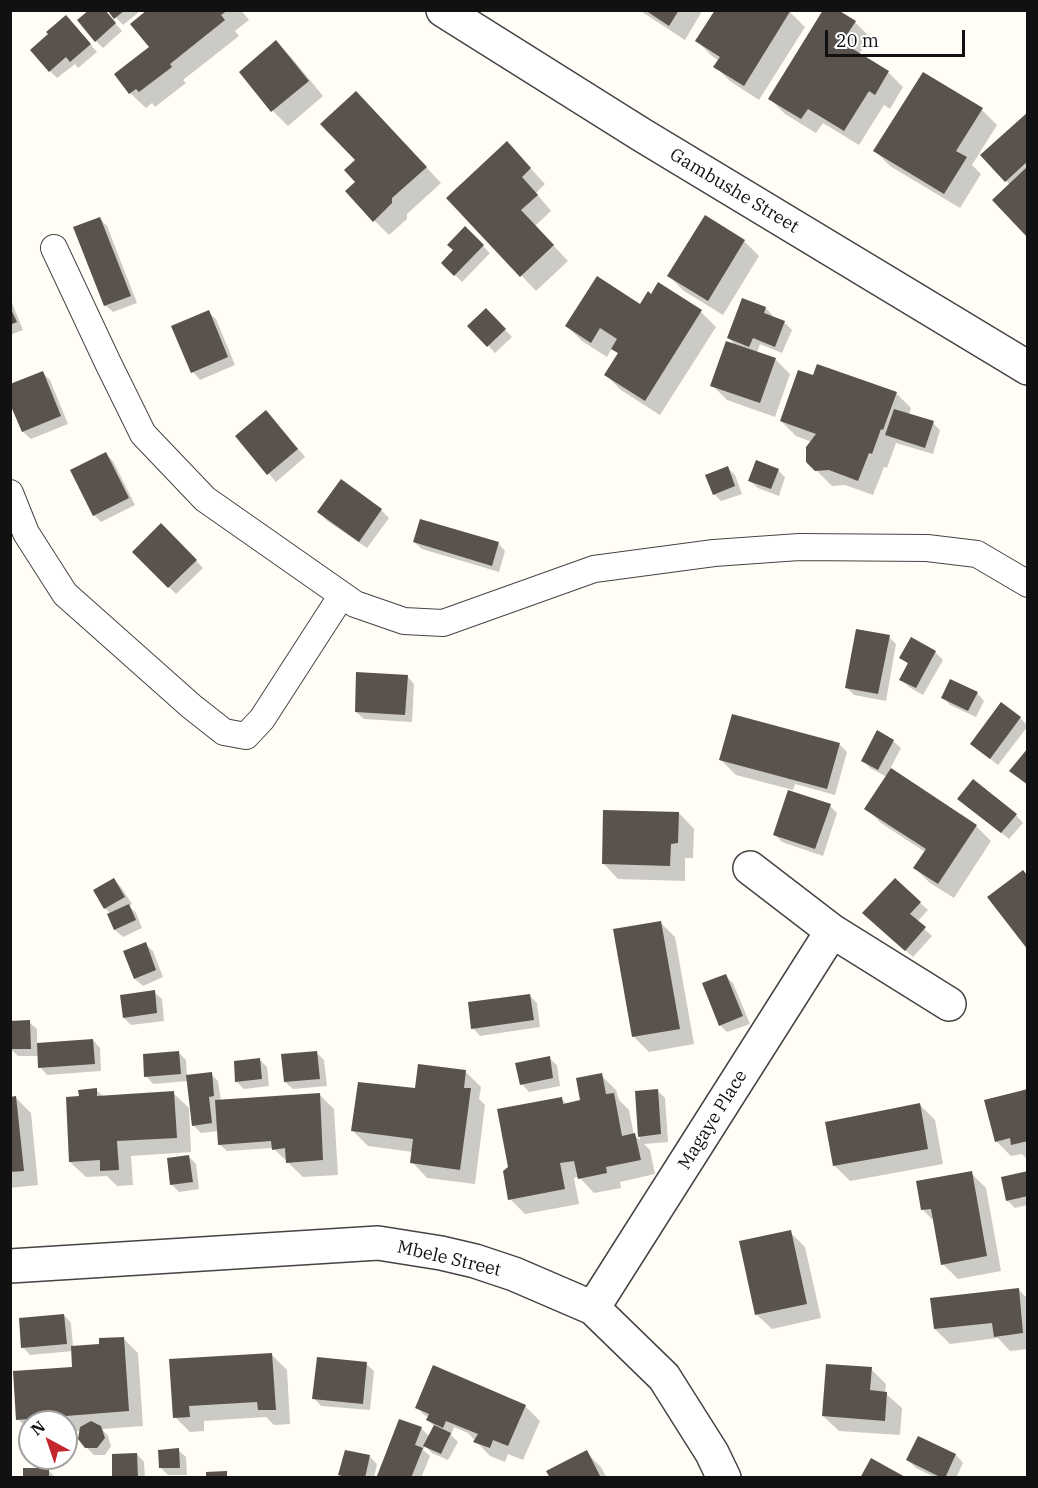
<!DOCTYPE html>
<html>
<head>
<meta charset="utf-8">
<style>
  body { margin:0 }
  #map { position:relative; width:1038px; height:1488px; overflow:hidden; background:#fffdf5; font-family:"IBM Plex Serif",serif }
  canvas { display:block }
  .frame { position:absolute; inset:0; border:12px solid #111; pointer-events:none }
  .north { position:absolute; left:18px; top:1410px; width:60px; height:60px; box-sizing:border-box; background:#fff; border:2px solid #a0a0a0; border-radius:50%; rotate:320deg; font-size:16px; font-weight:700; line-height:24px; text-align:center; color:#111 }
  .north::after { content:''; display:block; margin:auto; width:21px; height:27px; background:#c4262e; clip-path:polygon(50% 0,100% 100%,50% 72%,0 100%) }
  .scale { position:absolute; left:825px; top:30px; width:140px; height:27px; box-sizing:border-box; border:3px solid #111; border-top:0; padding-left:8px; font-size:18px; line-height:21px; white-space:nowrap; color:#111; -webkit-text-stroke:4px #fff; paint-order:stroke }
</style>
</head>
<body>
<div id="map">
<canvas width="1038" height="1488"></canvas>
<div class="frame"></div>
<div class="north">N</div>
<div class="scale">20 m</div>
</div>
<script>
const ctx = document.querySelector('canvas').getContext('2d');
ctx.lineJoin = 'round';
function fill(path, color) { ctx.fillStyle = color; ctx.fill(path, 'evenodd'); }
const poly = rows => new Path2D(rows.map(r => 'M' + r).join(''));
function trace(path, color, width, dash) { ctx.strokeStyle = color; ctx.lineWidth = width; ctx.lineCap = dash ? 'butt' : 'round'; ctx.setLineDash(dash || []); ctx.stroke(path); }
function drawText(font, color, halo, rows, align = 'center') {
  ctx.font = font + ' "IBM Plex Serif",serif'; ctx.lineWidth = 6; ctx.setLineDash([]); ctx.textBaseline = 'middle'; ctx.strokeStyle = halo; ctx.fillStyle = color; for (const [text, x, y, turn = 0] of rows) {
    ctx.save(); ctx.translate(x, y); ctx.rotate((+turn || 0) * Math.PI / 180); ctx.textAlign = isNaN(turn) ? turn : align; if (halo) ctx.strokeText(text, 0, 0); ctx.fillText(text, 0, 0); ctx.restore();
  }
}
fill(poly([
  [104,10,122,31,103,48,96,41],
  [109,10,138,10,139,12,123,25],
  [150,10,241,10,249,20,235,31,239,36,183,80,186,83,155,107,152,103,146,108,130,93,151,47],
  [639,10,699,10,701,13,685,40],
  [790,12,805,27,759,100,730,81,715,66,719,61,712,56,697,41],
  [855,22,870,37,859,54,888,72,903,87,890,109,884,105,859,145,823,123,816,133,785,114,770,99],
  [73,24,97,52,78,68,75,64,57,78,50,71],
  [276,42,291,57,323,96,288,126,273,111,241,72],
  [371,108,441,183,407,214,407,219,389,235,374,220,357,160],
  [982,110,997,125,972,165,981,174,960,208,890,166,875,151],
  [1028,114,1028,235,1010,185,982,155],
  [507,143,545,184,536,193,551,211,535,226,568,261,536,291,449,198],
  [706,217,744,241,759,256,723,315,684,291,669,276],
  [100,219,107,226,137,303,113,312,105,305],
  [465,228,490,253,462,282,443,263,454,250],
  [658,284,701,312,716,327,660,415,621,390,606,375,619,354,612,348,607,357,582,341,567,326,641,306,651,296],
  [10,298,23,330,10,335],
  [743,300,766,308,773,316,772,318,784,322,792,330,782,353,760,344,757,353,775,359,790,374,775,417,727,400,712,385,736,346,728,338],
  [486,310,512,337,495,353,470,326],
  [208,312,216,319,235,365,200,380,193,372],
  [43,373,50,380,68,424,31,439,23,432,10,400],
  [814,377,896,393,911,408,909,415,933,423,940,430,933,454,896,443,887,468,884,467,873,495,845,485,832,486,807,461,812,442,796,436,781,421],
  [273,419,305,457,276,482,237,436],
  [106,454,113,461,135,505,101,522,94,515],
  [728,468,735,475,742,494,721,501,714,494],
  [778,470,785,477,779,496,758,488,750,481],
  [341,481,381,510,389,518,367,548,326,520,319,512],
  [161,525,203,568,176,594,134,552],
  [414,542,498,543,505,551,499,572,422,549],
  [889,637,896,644,886,701,854,695,847,688],
  [935,652,943,660,923,695,909,687,901,679,909,665,901,657],
  [407,676,414,684,412,722,364,719,356,712],
  [977,693,984,701,976,717,950,705,943,697],
  [1002,705,1020,718,1028,726,998,765,972,744],
  [893,741,901,748,890,769,976,826,991,841,954,898,930,883,915,868,925,852,881,823,866,808,887,777,870,768,863,760],
  [839,744,847,752,835,795,795,784,793,790,736,775,721,760],
  [830,806,837,813,823,856,782,842,775,835],
  [967,806,1016,815,1023,823,1009,839],
  [679,813,694,829,693,858,685,858,685,881,618,879,603,863],
  [114,880,121,887,132,904,129,906,136,913,142,928,123,937,115,930,109,915,111,914,105,908],
  [895,880,928,910,917,922,932,936,913,957,872,921],
  [660,922,675,937,694,1044,649,1052,634,1037],
  [145,944,153,951,163,977,143,986,135,979,125,952],
  [726,976,733,983,750,1024,727,1032,720,1025],
  [154,992,162,999,164,1021,131,1025,124,1018],
  [529,995,537,1003,540,1027,480,1036,473,1028],
  [29,1022,37,1029,37,1044,93,1040,100,1048,101,1071,47,1075,40,1067,39,1056,18,1056,11,1049],
  [179,1053,186,1060,187,1076,211,1074,218,1081,221,1101,319,1094,334,1109,338,1175,303,1177,273,1148,227,1151,219,1144,218,1131,201,1133,193,1125,188,1081,153,1084,146,1076],
  [317,1053,324,1060,327,1086,293,1089,285,1082],
  [549,1058,557,1065,560,1086,529,1092,522,1084],
  [259,1059,267,1067,269,1086,244,1089,237,1082],
  [466,1072,481,1087,479,1099,485,1105,475,1184,427,1178,412,1162,413,1152,368,1146,352,1130,416,1090],
  [601,1075,616,1090,619,1100,629,1110,634,1135,640,1140,637,1092,657,1090,665,1098,668,1142,644,1144,650,1150,655,1174,620,1182,621,1188,594,1193,579,1177,574,1178,579,1204,525,1214,510,1199,562,1099,567,1105,582,1101],
  [96,1090,104,1097,173,1093,189,1108,191,1152,131,1156,133,1185,117,1186,107,1176,86,1177,70,1162,80,1098],
  [1028,1091,1028,1160,1022,1154,1011,1156,996,1141],
  [10,1098,16,1098,31,1113,38,1185,10,1188],
  [920,1105,935,1120,943,1164,850,1181,834,1165],
  [188,1156,196,1164,199,1189,179,1192,171,1184],
  [971,1173,986,1188,1001,1271,958,1279,943,1264,935,1222,923,1210],
  [1028,1173,1028,1205,1015,1208,1007,1200],
  [790,1232,805,1247,821,1318,772,1329,756,1314],
  [1018,1289,1028,1299,1028,1349,1010,1351,998,1338,950,1344,935,1329],
  [64,1315,71,1323,73,1347,101,1346,123,1338,138,1353,143,1426,102,1429,108,1436,111,1446,105,1455,94,1455,86,1447,81,1431,66,1432,66,1422,30,1422,30,1431,18,1419,74,1368,73,1351,30,1355,23,1347],
  [271,1354,287,1370,290,1424,274,1425,266,1417,204,1421,204,1431,190,1432,175,1417,171,1361],
  [366,1364,374,1371,370,1410,321,1406,314,1398],
  [871,1369,886,1384,885,1393,902,1408,900,1435,839,1431,823,1416],
  [525,1406,540,1421,523,1460,508,1454,505,1462,490,1456,468,1433,454,1427,451,1435,458,1442,448,1460,432,1453,425,1446,423,1450,430,1456,421,1478,380,1478,421,1428,429,1436,434,1426,428,1420,429,1417,424,1415,417,1407],
  [918,1438,956,1455,963,1463,956,1478,936,1478,916,1468,908,1460],
  [178,1450,186,1457,187,1475,168,1475,161,1468],
  [586,1452,601,1467,607,1478,551,1478],
  [137,1454,144,1462,145,1478,113,1478],
  [369,1456,377,1464,374,1478,343,1478,340,1475],
  [48,1470,56,1478,24,1478]
]), '#0003');
fill(poly([
  [89,10,105,10,116,23,95,42,77,20],
  [107,10,125,10,114,19],
  [147,10,228,10,221,15,225,20,170,64,172,67,139,92,136,89,129,94,114,74,149,47,130,24],
  [645,10,679,10,669,26],
  [715,10,791,10,744,86,713,67,720,57,695,41],
  [823,10,838,10,856,21,840,45,846,48,848,46,889,71,875,95,869,91,844,131,808,109,801,119,768,99],
  [66,15,91,44,70,62,66,57,49,72,30,50,48,34,46,32],
  [276,40,309,81,271,112,239,72],
  [923,72,983,108,956,151,967,157,944,194,873,151],
  [356,91,427,167,392,198,392,203,373,222,345,191,355,182,344,170,355,160,320,124],
  [1028,112,1028,161,1005,182,980,155],
  [507,141,531,168,522,177,538,195,521,210,554,245,520,277,446,198],
  [1028,166,1028,238,992,200],
  [705,215,745,240,708,301,667,276],
  [100,217,131,296,104,306,73,227],
  [465,226,484,245,454,276,441,263,453,250,447,245],
  [597,276,640,304,648,291,651,294,658,282,702,310,645,401,604,375,618,353,611,349,617,339,600,328,591,343,565,326],
  [742,298,766,307,764,313,785,321,775,347,753,338,749,347,727,338],
  [10,307,17,322,10,325],
  [486,308,506,329,487,347,467,326],
  [209,310,228,357,191,373,171,326],
  [726,341,776,358,760,403,710,386],
  [817,364,897,392,883,430,881,429,872,454,869,453,858,481,829,470,815,471,806,462,806,447,816,434,780,421,798,370,813,375],
  [43,371,61,416,22,432,10,404,10,384],
  [894,409,934,421,925,448,885,435],
  [266,410,298,449,267,475,235,436],
  [106,452,129,498,93,516,70,470],
  [756,460,779,469,771,489,748,481],
  [728,466,735,486,713,495,705,475],
  [341,479,382,509,359,542,317,512],
  [420,519,499,542,492,566,413,542],
  [161,523,197,560,168,588,132,552],
  [856,629,890,635,878,694,845,688],
  [911,637,936,651,916,688,899,680,908,663,899,658],
  [356,672,408,675,405,715,355,712],
  [950,679,978,692,968,711,941,698],
  [1001,702,1021,717,990,759,970,744],
  [732,714,840,743,827,789,719,760],
  [877,730,894,740,878,770,861,761],
  [1028,748,1028,785,1009,771],
  [891,768,977,825,938,884,913,868,926,849,864,809],
  [973,779,1017,814,1001,833,957,799],
  [788,790,831,804,815,849,773,835],
  [603,810,679,812,678,843,671,844,670,866,602,864],
  [1023,870,1028,876,1028,950,987,897],
  [114,878,125,897,104,909,93,890],
  [895,878,921,902,910,914,926,927,905,951,862,913],
  [129,904,136,920,114,930,107,914],
  [661,921,680,1029,632,1037,613,929],
  [146,942,156,970,134,979,123,951],
  [726,974,743,1016,719,1026,702,983],
  [155,990,157,1013,123,1018,120,995],
  [530,994,534,1020,471,1029,468,1002],
  [30,1020,31,1049,10,1049,10,1021],
  [93,1039,95,1064,38,1068,37,1043],
  [179,1051,181,1074,144,1077,143,1054],
  [317,1051,320,1079,284,1082,281,1054],
  [550,1056,553,1078,520,1085,515,1063],
  [260,1058,262,1079,235,1082,234,1061],
  [418,1064,466,1070,464,1088,471,1088,460,1170,410,1163,413,1139,351,1131,358,1082,415,1088],
  [212,1072,214,1096,209,1097,212,1123,192,1126,186,1075],
  [602,1073,606,1094,614,1093,622,1136,635,1133,641,1160,606,1167,607,1173,578,1179,574,1161,560,1163,565,1189,508,1200,503,1171,508,1167,497,1109,562,1097,563,1104,580,1100,576,1078],
  [97,1088,97,1096,174,1091,177,1138,117,1141,119,1170,100,1171,100,1160,69,1162,66,1097,79,1096,78,1090],
  [658,1089,661,1134,638,1137,635,1091],
  [1028,1089,1028,1141,1011,1145,1010,1138,995,1142,984,1100],
  [320,1093,323,1160,286,1163,285,1148,272,1150,271,1141,218,1145,215,1100],
  [16,1096,24,1171,10,1172,10,1097],
  [920,1103,928,1149,833,1166,825,1122],
  [189,1155,193,1182,170,1185,167,1158],
  [972,1171,987,1256,941,1265,931,1209,921,1210,916,1181],
  [1028,1171,1028,1196,1006,1201,1001,1177],
  [791,1230,807,1304,755,1315,739,1241],
  [1019,1288,1023,1333,994,1337,992,1323,934,1329,930,1298],
  [64,1314,67,1344,21,1348,19,1318],
  [124,1337,129,1411,16,1420,13,1371,72,1367,71,1346,99,1344,99,1338],
  [272,1353,276,1410,258,1410,257,1402,189,1406,190,1417,173,1418,169,1359],
  [317,1357,367,1362,363,1404,312,1399],
  [826,1364,872,1367,870,1390,887,1392,885,1421,822,1416],
  [433,1365,526,1405,508,1446,493,1440,490,1448,473,1442,478,1434,446,1421,443,1428,426,1420,429,1414,415,1408],
  [399,1419,422,1427,415,1445,423,1448,411,1478,380,1478,377,1476],
  [91,1421,101,1426,105,1438,97,1448,85,1448,78,1439,80,1427],
  [434,1425,451,1433,441,1454,423,1446],
  [918,1436,956,1454,945,1478,942,1478,906,1460],
  [179,1448,180,1468,159,1468,158,1450],
  [345,1450,370,1455,365,1478,350,1478,338,1475],
  [587,1450,601,1478,550,1478,546,1471],
  [137,1453,138,1478,112,1478,112,1454],
  [871,1458,907,1478,860,1478],
  [23,1468,49,1468,49,1478,23,1478],
  [227,1471,227,1478,206,1478,206,1472]
]), '#5a524d');
const lane = poly([
  [54,248,108,363,143,434,205,499,355,604,404,621,443,623,594,569,714,553,799,547,927,548,977,554,1028,584],
  [10,493,26,533,65,594,191,706,224,732,246,736,262,719,342,595]
]);
const street = poly([
  [443,10,642,135,1028,368],
  [750,868,832,931,949,1004],
  [10,1266,378,1243,441,1253,475,1261,514,1274,593,1308,664,1377,712,1453,724,1478],
  [593,1308,832,931]
]);
trace(lane, '#444', 28);
trace(street, '#444', 36);
trace(lane, '#fff', 26);
trace(street, '#fff', 33);
drawText('18px', '#111', '#fff', [
  ["Gambushe Street",734,191,31],
  ["Magaye Place",713,1120,-58],
  ["Mbele Street",449,1259,13]
]);
</script>
</body>
</html>
